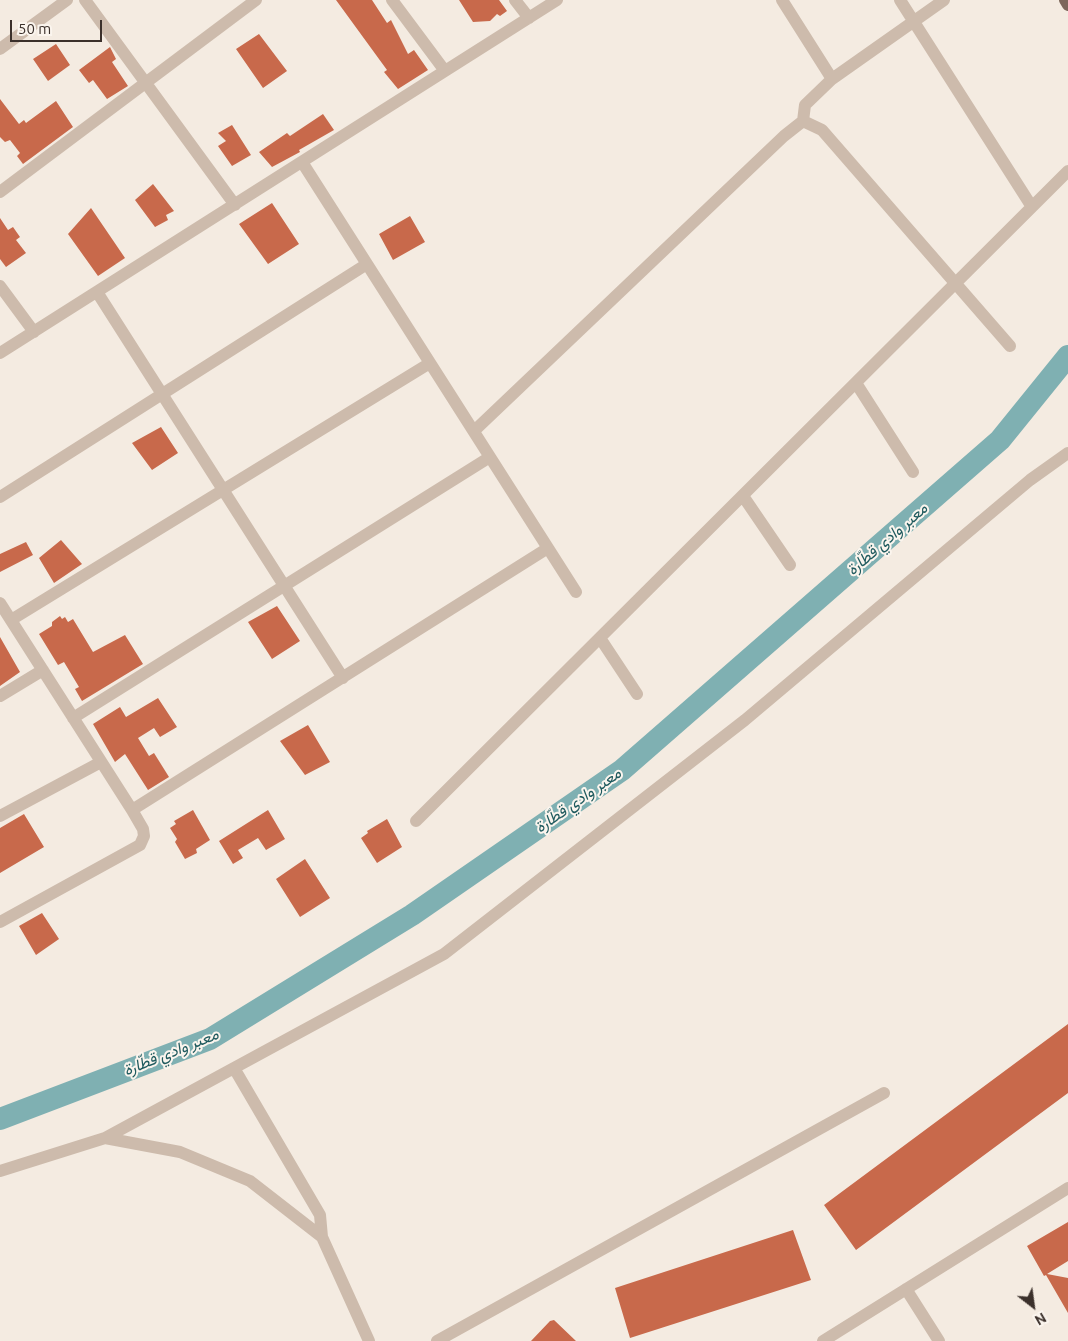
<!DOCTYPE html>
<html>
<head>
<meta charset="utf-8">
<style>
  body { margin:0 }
  #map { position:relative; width:1068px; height:1341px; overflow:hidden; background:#f4ebe1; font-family:Ubuntu,sans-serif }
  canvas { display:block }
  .north { position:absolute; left:1008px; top:1281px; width:50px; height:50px; -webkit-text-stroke:4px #fbf5ee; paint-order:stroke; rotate:150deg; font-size:14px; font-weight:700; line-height:20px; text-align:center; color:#3b302b }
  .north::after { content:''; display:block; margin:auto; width:18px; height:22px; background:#3b302b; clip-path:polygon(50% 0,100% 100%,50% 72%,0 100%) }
  .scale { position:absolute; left:10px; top:20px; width:92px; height:22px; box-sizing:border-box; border:2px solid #3b302b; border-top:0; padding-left:6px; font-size:15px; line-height:18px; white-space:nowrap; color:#3b302b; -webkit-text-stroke:4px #fbf5ee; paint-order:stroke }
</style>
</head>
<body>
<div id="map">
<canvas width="1068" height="1341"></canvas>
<div class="north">N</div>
<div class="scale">50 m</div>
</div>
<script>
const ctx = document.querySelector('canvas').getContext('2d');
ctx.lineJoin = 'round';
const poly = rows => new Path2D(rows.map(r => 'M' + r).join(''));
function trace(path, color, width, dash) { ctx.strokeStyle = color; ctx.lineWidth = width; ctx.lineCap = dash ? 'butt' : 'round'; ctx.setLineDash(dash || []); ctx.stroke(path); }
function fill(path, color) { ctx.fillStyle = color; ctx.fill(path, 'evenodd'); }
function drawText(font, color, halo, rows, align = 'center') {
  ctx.font = font + ' Ubuntu,Vazirmatn,sans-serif'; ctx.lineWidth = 4; ctx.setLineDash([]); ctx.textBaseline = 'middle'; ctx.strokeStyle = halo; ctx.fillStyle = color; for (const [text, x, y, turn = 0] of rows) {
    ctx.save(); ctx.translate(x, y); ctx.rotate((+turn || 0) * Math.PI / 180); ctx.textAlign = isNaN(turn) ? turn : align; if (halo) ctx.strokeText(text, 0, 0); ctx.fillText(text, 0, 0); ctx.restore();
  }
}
trace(poly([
  [0,1119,210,1039,412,915,622,770,1000,440,1068,356]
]), '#7fb0b2', 22);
fill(poly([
  [336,0,372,0,387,23,391,20,408,54,414,50,428,70,398,89,384,72,387,70],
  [459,0,499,0,507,11,500,16,497,14,490,21,473,22],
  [259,34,287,71,263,88,236,49],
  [56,44,70,65,48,81,33,59],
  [110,47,116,59,112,62,128,86,107,99,93,80,89,83,79,70],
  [0,99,19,124,24,120,26,123,56,101,73,127,23,164,17,156,20,153,10,140,5,142,0,137],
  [323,114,334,130,299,150,300,152,272,167,259,152,287,133,290,136],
  [232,125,251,155,232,166,218,146,226,141,218,133],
  [153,184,174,211,166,215,168,220,155,227,135,200],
  [272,203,299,244,268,264,239,224],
  [91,208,125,258,98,276,68,234],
  [410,216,425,242,393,260,379,234],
  [0,218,8,230,13,227,20,237,16,240,26,253,6,267,0,259],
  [161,427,178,453,152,470,132,443],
  [61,540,82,564,54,583,39,558],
  [26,542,33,555,0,572,0,554],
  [277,606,300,641,272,659,248,622],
  [60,616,62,619,65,617,68,622,73,619,93,652,125,635,143,664,82,701,75,689,79,687,64,662,58,665,39,634,52,626,52,622],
  [0,637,20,672,0,686],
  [158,698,177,727,160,737,154,728,138,738,149,756,154,753,169,777,148,790,125,754,115,762,93,724,120,707,126,717],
  [308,725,330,762,305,775,280,741],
  [193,810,210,840,196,849,197,853,185,859,175,842,177,839,170,828,176,824,174,821],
  [268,810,285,839,266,850,258,838,238,850,243,858,233,864,219,841],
  [24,814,44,847,0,873,0,828],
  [387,819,402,847,377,863,361,838,368,833,367,831],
  [305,859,330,898,300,917,276,879],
  [42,913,59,939,36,955,19,926],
  [1068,1024,1068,1093,856,1250,824,1205],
  [1068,1222,1068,1261,1047,1274,1068,1278,1068,1313,1046,1275,1044,1276,1027,1246],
  [793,1230,811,1280,630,1338,615,1288],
  [554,1320,576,1341,531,1341,550,1321]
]), '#c8694b');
trace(poly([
  [85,0,235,205],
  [392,0,445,71],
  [515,0,529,18],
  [782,0,832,79],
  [900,0,1032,207],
  [0,49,67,0],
  [803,121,805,105,832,79,944,0],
  [302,162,576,592],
  [0,192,256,0],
  [0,286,34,332],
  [97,292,343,678],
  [0,353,557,0],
  [856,383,913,472],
  [474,431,784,136,803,121,822,130,1010,346],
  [743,496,790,565],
  [0,497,367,264],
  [0,603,132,810,143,829,144,836,140,845,0,922],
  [11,620,430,363],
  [600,638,637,694],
  [0,696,43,670],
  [73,718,490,457],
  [132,810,548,548],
  [0,816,101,762],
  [416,821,1068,171],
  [234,1068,320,1215,322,1237],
  [105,1138,444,954,745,720,1030,480,1068,453],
  [0,1171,105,1138,180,1152,250,1181,322,1237,369,1341],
  [906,1289,939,1341],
  [437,1341,884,1093],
  [823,1341,1068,1188]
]), '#cdbbac', 12);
trace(poly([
  [1065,0,1068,5]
]), '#7d675c', 12);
drawText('italic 16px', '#1f5a5e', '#fbf5ee', [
  ["معبر وادي قطّارة",887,539,-41],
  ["معبر وادي قطّارة",578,800,-35],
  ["معبر وادي قطّارة",171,1052,-22]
]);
</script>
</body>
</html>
